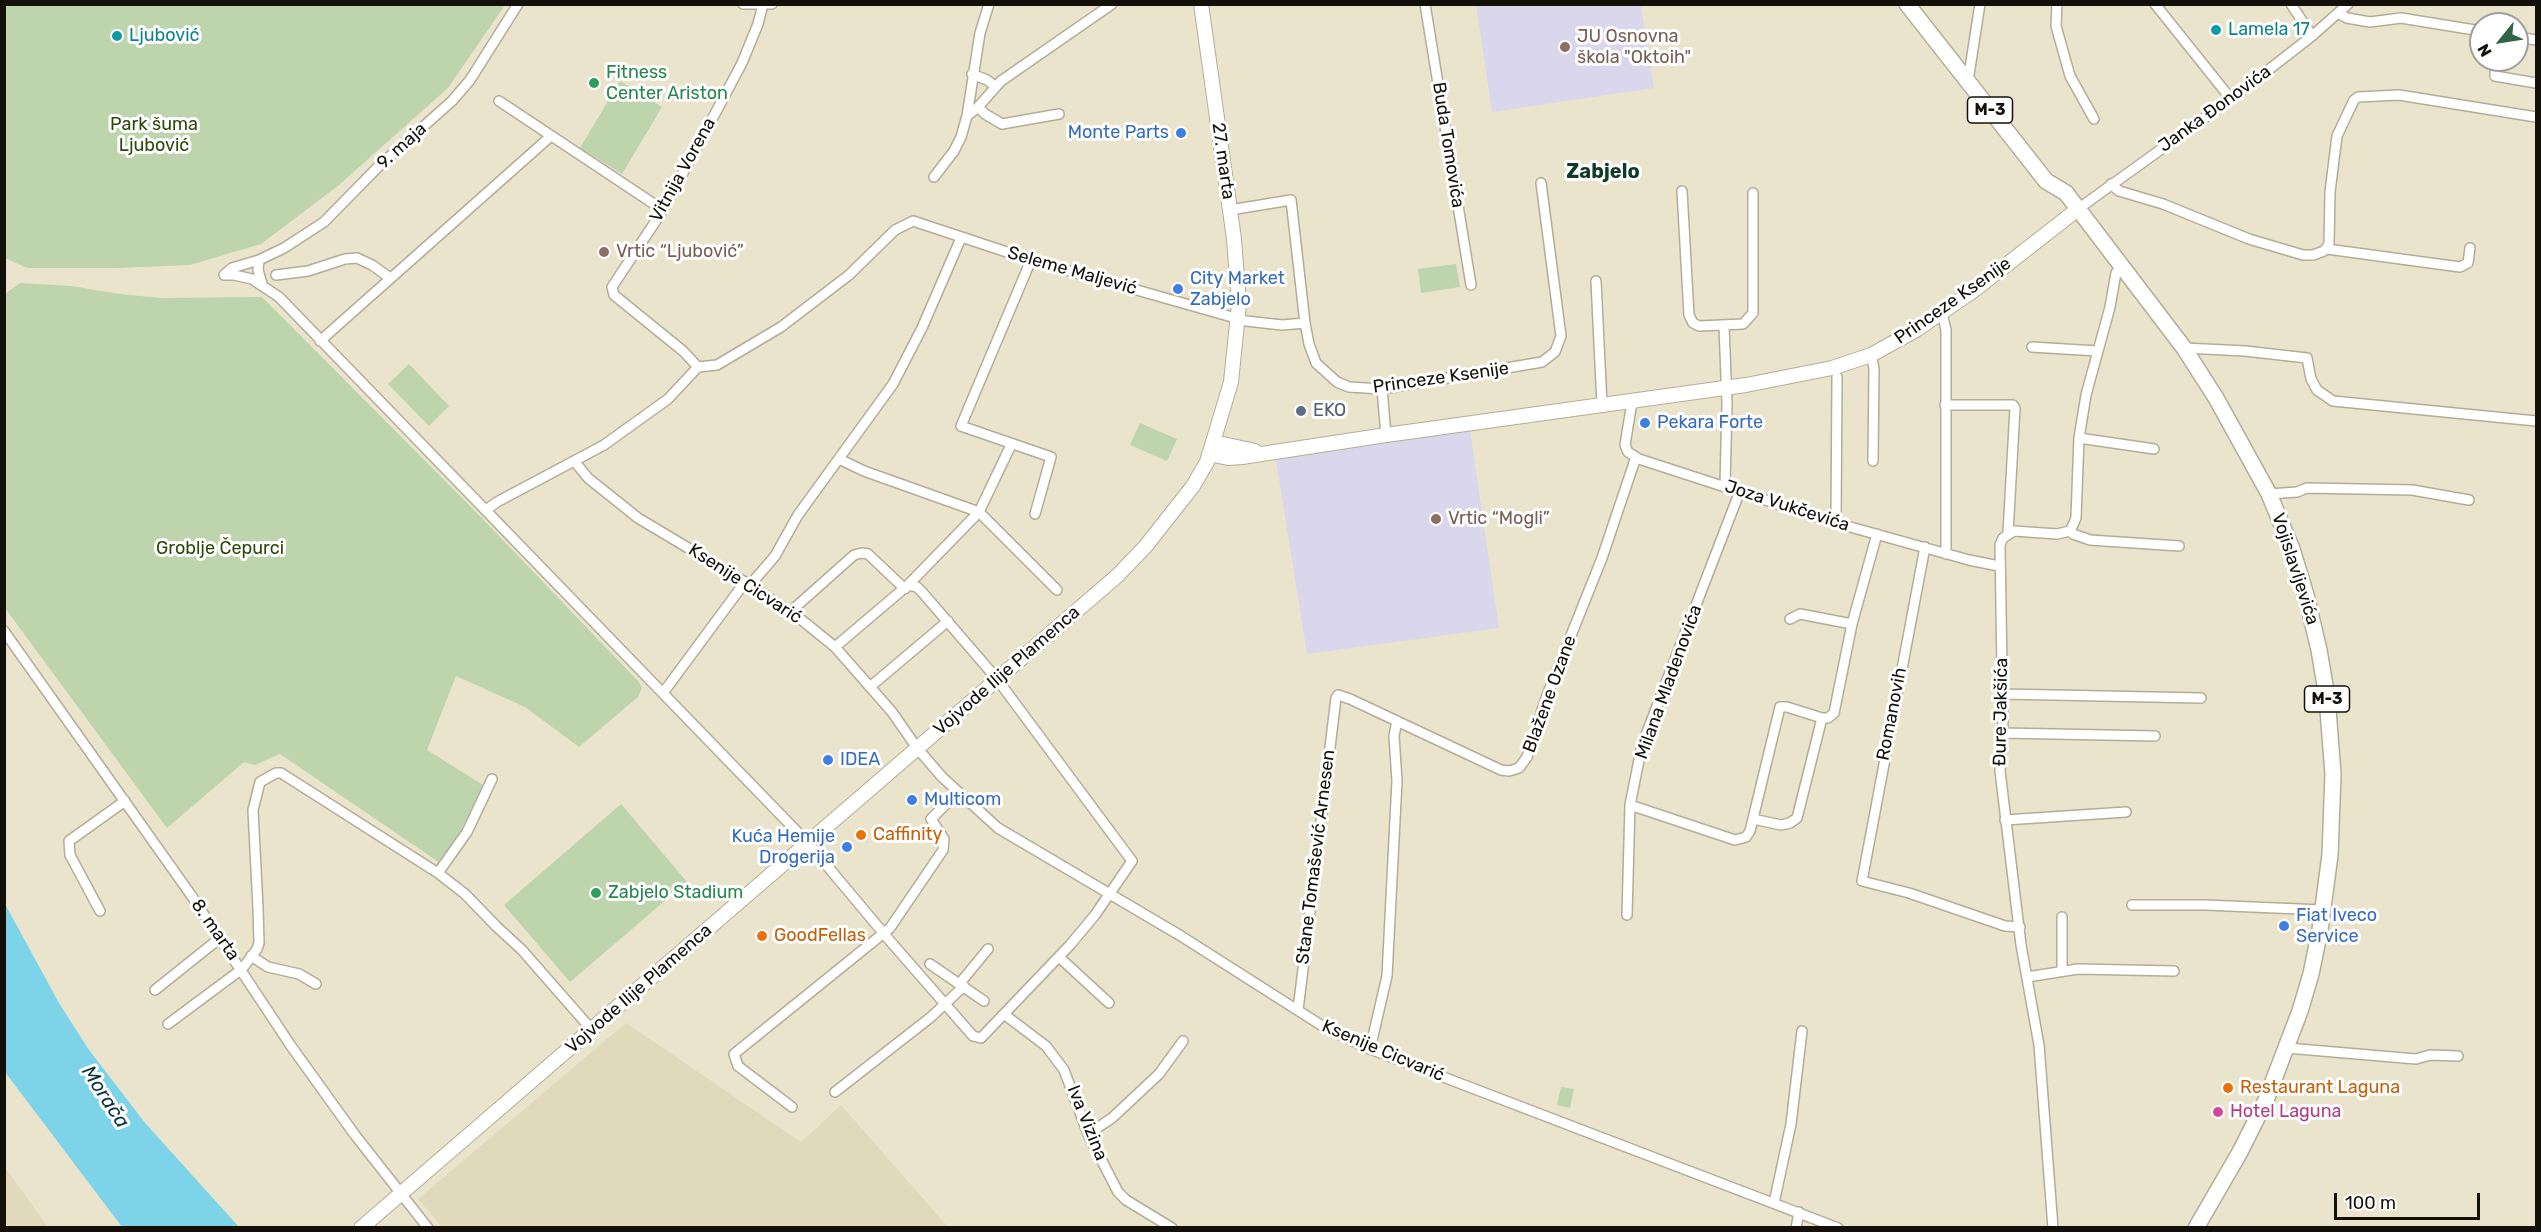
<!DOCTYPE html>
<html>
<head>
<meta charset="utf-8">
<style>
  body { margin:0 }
  #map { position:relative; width:2541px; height:1232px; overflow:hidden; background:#eae4cd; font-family:Rubik,sans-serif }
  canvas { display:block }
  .frame { position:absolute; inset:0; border:6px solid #131009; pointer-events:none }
  .north { position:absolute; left:2469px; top:12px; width:60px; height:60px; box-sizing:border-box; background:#fff; border:2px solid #a19f9d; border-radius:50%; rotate:240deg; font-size:16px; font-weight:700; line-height:24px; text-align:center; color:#131009 }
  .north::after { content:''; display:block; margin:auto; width:21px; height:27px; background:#306348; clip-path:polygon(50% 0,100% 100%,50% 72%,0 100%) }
  .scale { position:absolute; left:2334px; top:1193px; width:146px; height:27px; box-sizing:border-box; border:3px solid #131009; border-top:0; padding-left:8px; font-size:18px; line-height:21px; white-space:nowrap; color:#131009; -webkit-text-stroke:4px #fff; paint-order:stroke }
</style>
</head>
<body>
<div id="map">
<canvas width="2541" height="1232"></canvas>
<div class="frame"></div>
<div class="north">N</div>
<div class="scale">100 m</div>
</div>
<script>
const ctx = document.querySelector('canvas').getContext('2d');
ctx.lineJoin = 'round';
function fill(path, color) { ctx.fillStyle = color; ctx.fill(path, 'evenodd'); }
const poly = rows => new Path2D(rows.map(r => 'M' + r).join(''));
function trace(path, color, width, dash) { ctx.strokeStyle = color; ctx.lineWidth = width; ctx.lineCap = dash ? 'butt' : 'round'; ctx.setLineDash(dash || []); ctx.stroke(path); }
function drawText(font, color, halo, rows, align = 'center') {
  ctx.font = font + ' Rubik,sans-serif'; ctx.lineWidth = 6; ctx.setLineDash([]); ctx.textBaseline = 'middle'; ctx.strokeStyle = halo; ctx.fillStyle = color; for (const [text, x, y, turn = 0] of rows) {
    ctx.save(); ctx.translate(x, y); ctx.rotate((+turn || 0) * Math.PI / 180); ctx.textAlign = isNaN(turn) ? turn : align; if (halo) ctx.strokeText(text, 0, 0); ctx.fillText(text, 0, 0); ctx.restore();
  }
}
fill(poly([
  [626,1023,801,1142,841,1105,948,1227,442,1227,418,1199],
  [4,1167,12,1177,48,1227,5,1227]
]), '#e1d9bb');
fill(poly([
  [1476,5,1648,5,1641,6,1654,88,1492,112],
  [1470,430,1499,628,1307,654,1276,460]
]), '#dad7ec');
fill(poly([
  [5,4,505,4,505,5,448,88,339,185,261,244,190,265,117,268,27,268,5,258],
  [620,81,662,107,622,174,580,148],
  [1456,264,1460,287,1421,293,1418,269],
  [20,283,72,286,119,294,162,298,262,297,472,508,638,681,642,688,638,697,579,747,525,707,456,676,427,750,483,785,457,839,440,863,280,754,255,765,244,762,167,828,5,608,5,294],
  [409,364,449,406,429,426,388,384],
  [1140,423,1177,439,1167,461,1130,445],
  [621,804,687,882,570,982,504,905],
  [1561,1087,1574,1089,1570,1108,1557,1105]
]), '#bed4ad');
fill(poly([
  [5,904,59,1003,89,1050,146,1124,239,1227,122,1227,5,1072]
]), '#7dd4e8');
const street = poly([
  [743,4,772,4],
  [1425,4,1471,285],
  [2057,4,2056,26,2070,76,2094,119],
  [2155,4,2231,99],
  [2291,4,2312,36],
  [2338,13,2347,18,2370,22,2401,18,2481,31],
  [2517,37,2536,40],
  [2496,60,2495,76,2536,83],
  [972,74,987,80,995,86],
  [1968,81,1980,4],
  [499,101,663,210],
  [978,107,985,114,1002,124,1059,114],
  [967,116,978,107,1001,81,1112,4],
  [934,177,954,151,961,137,967,116,980,33,989,4],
  [2111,184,2119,191,2163,204,2249,239,2303,255,2313,255,2324,251,2329,244,2330,192,2337,136,2354,100,2358,97,2399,95,2536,117],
  [1682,191,1689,315,1693,323,1699,326,1743,324,1753,313,1753,193],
  [2078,209,2231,99,2312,36,2348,4],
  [1230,210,1291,200,1305,323,1309,344,1316,363,1337,382,1349,387,1382,389,1542,362,1555,352,1561,336,1541,183],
  [2327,249,2460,267,2468,263,2470,248],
  [259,260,258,270,262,284],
  [1031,260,961,426,1051,457,1035,514],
  [224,275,234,275,252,279,279,297,808,843,890,941,973,1036,981,1038,1070,945,1095,915,1132,861,997,679,922,592,917,587,908,585],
  [224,275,232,268,259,260,284,248,324,222,379,166,452,101,470,80,518,4],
  [276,275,308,271,345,259,357,258,372,265,390,278],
  [1596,281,1602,405],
  [1942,313,1946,330,1946,554],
  [1724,326,1727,403,1725,486],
  [320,341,551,136],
  [2032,347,2097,351],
  [2184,348,2245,351,2307,358,2311,379,2317,390,2333,401,2536,421],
  [1871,355,1874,368,1873,461],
  [698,367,683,351,614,295,612,287,663,210,717,110,742,63,758,24,763,4],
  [1382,389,1386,435],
  [1632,402,1625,445,1628,452,1639,459,1836,523,1969,560,1999,566],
  [1945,405,2013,405,2015,408,2008,533],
  [2079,438,2154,449],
  [839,459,864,471,979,512,1057,590],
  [575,462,588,478,638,518,745,582,803,621,835,647,892,712,917,748,942,777,998,828,1181,936,1324,1027,1370,1049,1838,1228],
  [2269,494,2297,492,2307,488,2412,490,2469,500],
  [486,510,497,502,604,445,668,399,698,367,717,365,781,327,849,275,895,230,913,221,1031,260,1246,321,1282,325,1305,323],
  [1836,523,1837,377],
  [2070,531,2073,534,2090,540,2179,546],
  [1925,547,1862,881,1909,893,2005,926,2020,927],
  [750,585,775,556,798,515,893,384,922,328,961,238],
  [790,612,854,555,862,553,868,554,905,589],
  [1790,619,1800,614,1852,624],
  [4,631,191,895,291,1046,355,1135,428,1228],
  [835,647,908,585,979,512,1011,445],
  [871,686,948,621],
  [663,693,745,582],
  [2003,694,2201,698],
  [2003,733,2155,736],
  [1630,805,1735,840,1746,837,1750,831,1780,707,1787,707,1822,718,1828,718,1834,713,1852,624,1877,534],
  [1753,819,1781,825,1790,823,1797,818,1822,718],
  [2005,820,2126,812],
  [438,873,467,832,492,779],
  [2132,905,2205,905,2323,910],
  [100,911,70,855,69,841,125,801],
  [1627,915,1630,805,1642,745,1740,491],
  [251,956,268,967,299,974,316,984],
  [1059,957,1109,1003],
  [930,964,984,1001],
  [2062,971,2062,917],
  [2027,977,2078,969,2174,971],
  [960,983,988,949],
  [155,990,220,938],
  [1298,1010,1336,698,1338,695,1350,699,1501,770,1509,771,1519,768,1527,757,1546,698,1602,558,1636,457],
  [1005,1015,1046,1046,1064,1070,1088,1134,1118,1192,1126,1200,1172,1228],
  [168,1024,242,969,257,949,259,943,258,908,253,810,260,782,276,773,281,773,438,873,465,894,497,927,522,950,592,1030],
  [2287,1048,2416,1059,2430,1055,2458,1056],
  [1370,1049,1387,976,1397,781,1394,736,1397,721],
  [835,1092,931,1017,964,986],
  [792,1107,738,1066,734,1054,890,928,943,850,944,839,931,819,958,792],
  [1088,1134,1112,1118,1159,1074,1183,1041],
  [1774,1203,1791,1124,1802,1031],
  [1796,1228,1799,1212],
  [2053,1228,2039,1045,2021,945,2000,771,2003,733,2000,545,2003,538,2014,531,2057,534,2070,531,2073,525,2076,518,2079,438,2086,395,2110,307,2116,273,2123,265]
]);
const secondary = poly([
  [1214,442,1255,451],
  [1209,454,1228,458,1242,457,1386,435,1746,385,1832,368,1871,355,1916,330,1973,291,2078,209],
  [361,1228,1117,576,1145,547,1193,486,1207,462,1231,382,1239,304,1234,239,1201,4]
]);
const primary = poly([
  [1907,4,2046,181,2066,193,2184,348,2216,398,2269,494,2292,549,2306,595,2319,650,2327,697,2333,774,2330,855,2320,930,2311,974,2300,1011,2266,1100,2240,1152,2196,1228]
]);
trace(street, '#b3ad97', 12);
trace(secondary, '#b3ad97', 16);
trace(primary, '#b3ad97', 18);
trace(street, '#fff', 9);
trace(secondary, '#fff', 14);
trace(primary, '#fff', 15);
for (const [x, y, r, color] of [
  [2216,30,6,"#0f9aa8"],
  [117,36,6,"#0f9aa8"],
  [1565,47,6,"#8d6e63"],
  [594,83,6,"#2e9e5b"],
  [1181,133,6,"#3f7fe0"],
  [604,252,6,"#8d6e63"],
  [1178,289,6,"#3f7fe0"],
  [1301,411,6,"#5c6f8a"],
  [1645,423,6,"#3f7fe0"],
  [1436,519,6,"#8d6e63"],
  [828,760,6,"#3f7fe0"],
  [912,800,6,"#3f7fe0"],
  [861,835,6,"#e8710a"],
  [847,847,6,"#3f7fe0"],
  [596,893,6,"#2e9e5b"],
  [2284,926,6,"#3f7fe0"],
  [762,936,6,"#e8710a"],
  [2228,1088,6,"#e8710a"],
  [2218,1112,6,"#d1479c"]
]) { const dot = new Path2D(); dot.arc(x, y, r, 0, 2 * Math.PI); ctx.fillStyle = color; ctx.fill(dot); trace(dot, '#fff', 2); }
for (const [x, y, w] of [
  [1990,110,45],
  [2327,699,45]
]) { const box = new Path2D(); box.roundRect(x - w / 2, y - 13, w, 26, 4.5); ctx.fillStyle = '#fff'; ctx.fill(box); trace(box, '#131009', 1.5); }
drawText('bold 16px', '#131009', null, [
  ["M-3",1990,110],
  ["M-3",2327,699]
]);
drawText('18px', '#0d838f', '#fff', [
  ["Lamela 17",2228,30],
  ["Ljubović",129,36]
], 'left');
drawText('18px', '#785e54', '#fff', [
  ["JU Osnovna",1577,37],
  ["škola \"Oktoih\"",1577,58],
  ["Vrtic “Ljubović”",616,252],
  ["Vrtic “Mogli”",1448,519]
], 'left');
drawText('18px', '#27864d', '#fff', [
  ["Fitness",606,73],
  ["Center Ariston",606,94],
  ["Zabjelo Stadium",608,893]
], 'left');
drawText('18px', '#131009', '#fff', [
  ["Janka Đonovića",2215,109,-36],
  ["Buda Tomovića",1448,145,81],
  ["9. maja",402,146,-42],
  ["27. marta",1223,161,82],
  ["Vitnija Vorena",683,170,-61],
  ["Seleme Maljević",1072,271,16],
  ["Princeze Ksenije",1953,301,-35],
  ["Princeze Ksenije",1441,378,-8],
  ["Joza Vukčevića",1787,506,18],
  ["Vojislavljevića",2295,569,72],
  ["Ksenije Cicvarić",745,584,33],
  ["Vojvode Ilije Plamenca",1007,671,-41],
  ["Milana Mladenovića",1669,682,-70],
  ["Blažene Ozane",1550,694,-70],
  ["Đure Jakšića",2001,712,-89],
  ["Romanovih",1892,714,-79],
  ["Stane Tomašević Arnesen",1316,857,-83],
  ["8. marta",215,930,55],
  ["Vojvode Ilije Plamenca",639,989,-41],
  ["Ksenije Cicvarić",1383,1051,23],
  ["Iva Vizina",1087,1123,68]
]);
drawText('18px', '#2c4908', '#fff', [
  ["Park šuma",154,125],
  ["Ljubović",154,146],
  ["Groblje Čepurci",220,549]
]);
drawText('18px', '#366cbe', '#fff', [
  ["Monte Parts",1169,133,"right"],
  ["City Market",1190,279],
  ["Zabjelo",1190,300],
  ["Pekara Forte",1657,423],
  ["IDEA",840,760],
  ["Multicom",924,800],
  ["Kuća Hemije",835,837,"right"],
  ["Drogerija",835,858,"right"],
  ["Fiat Iveco",2296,916],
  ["Service",2296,937]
], 'left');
drawText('18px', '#4e5e75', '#fff', [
  ["EKO",1313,411]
], 'left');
drawText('18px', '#c56008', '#fff', [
  ["Caffinity",873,835],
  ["GoodFellas",774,936],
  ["Restaurant Laguna",2240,1088]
], 'left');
drawText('18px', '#b23c85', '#fff', [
  ["Hotel Laguna",2230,1112]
], 'left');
drawText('bold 20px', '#103a26', '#fff', [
  ["Zabjelo",1603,172]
]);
drawText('italic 20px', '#0b363e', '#fff', [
  ["Morača",105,1097,57]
]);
</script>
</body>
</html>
